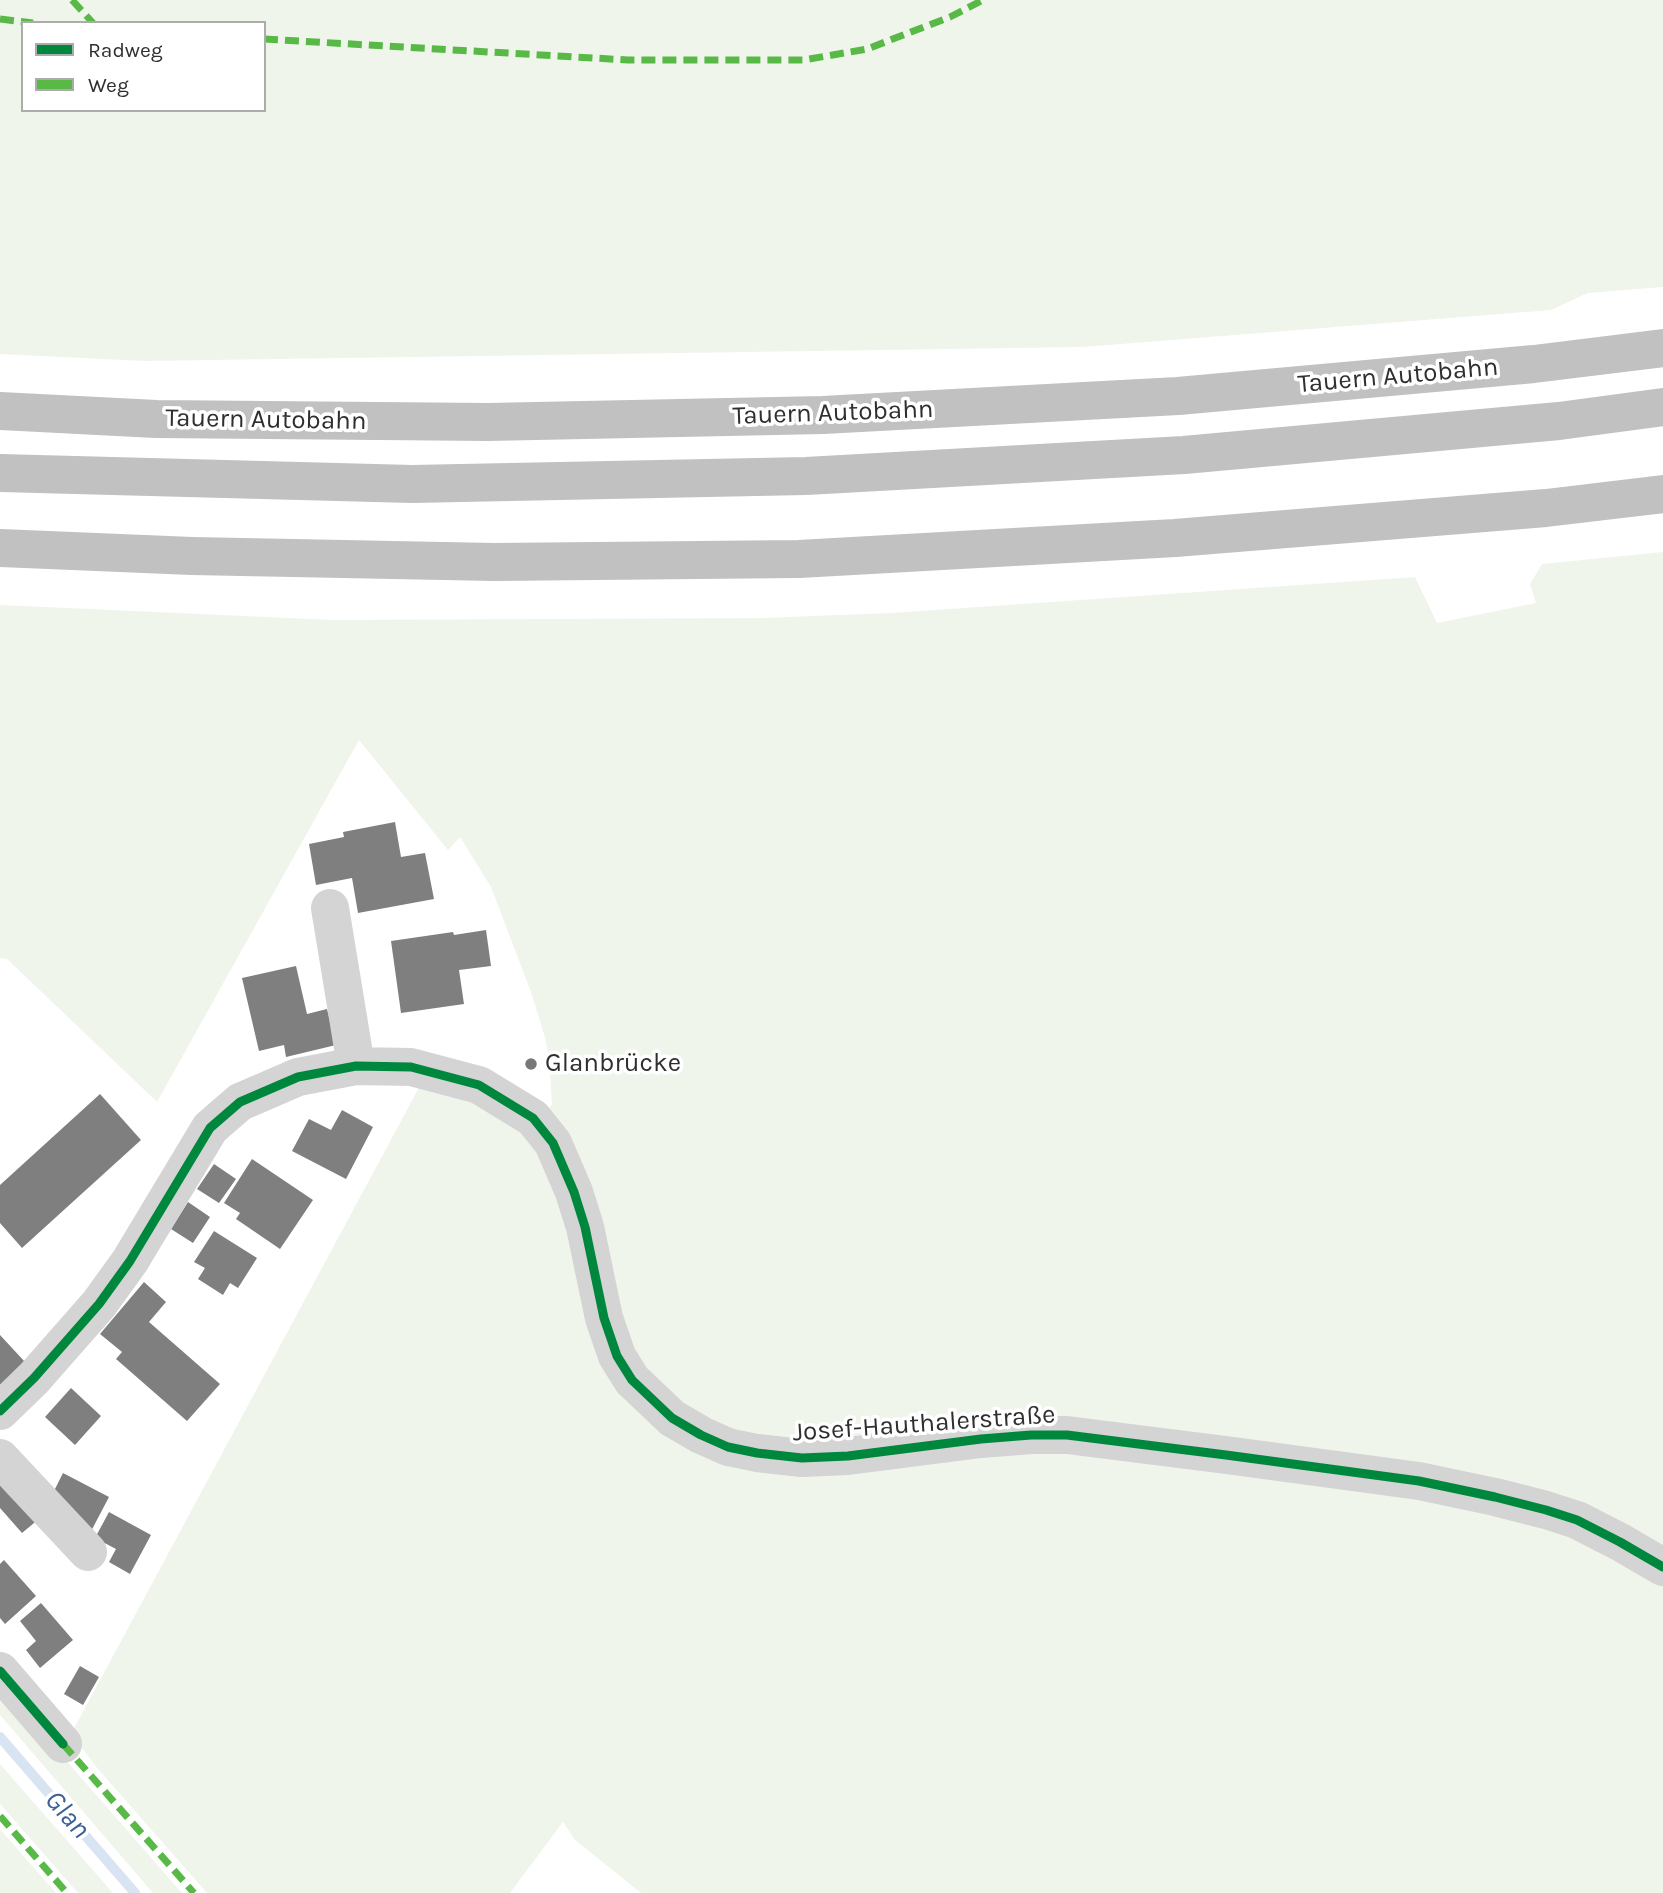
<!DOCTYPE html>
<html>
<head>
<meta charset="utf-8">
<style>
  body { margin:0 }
  #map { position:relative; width:1663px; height:1893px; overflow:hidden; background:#fff; font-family:Karla,sans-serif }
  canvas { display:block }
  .legend { position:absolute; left:21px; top:21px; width:245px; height:91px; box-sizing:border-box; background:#fff; border:2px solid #acacac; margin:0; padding:9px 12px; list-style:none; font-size:21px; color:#2f2f2f }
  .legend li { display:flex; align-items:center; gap:14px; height:35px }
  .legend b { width:35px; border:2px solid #acacac }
</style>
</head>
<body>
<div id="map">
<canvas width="1663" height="1893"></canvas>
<ul class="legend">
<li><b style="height:9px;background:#00873e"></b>Radweg</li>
<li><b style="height:9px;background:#58b947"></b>Weg</li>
</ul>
</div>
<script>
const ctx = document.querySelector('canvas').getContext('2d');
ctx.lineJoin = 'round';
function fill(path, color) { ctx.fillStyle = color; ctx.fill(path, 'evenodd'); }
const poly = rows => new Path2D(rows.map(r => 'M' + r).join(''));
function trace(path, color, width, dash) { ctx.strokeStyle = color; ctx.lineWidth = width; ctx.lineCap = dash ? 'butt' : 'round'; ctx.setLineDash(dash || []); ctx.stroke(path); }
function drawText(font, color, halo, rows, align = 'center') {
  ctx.font = font + ' Karla,sans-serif'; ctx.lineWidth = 7; ctx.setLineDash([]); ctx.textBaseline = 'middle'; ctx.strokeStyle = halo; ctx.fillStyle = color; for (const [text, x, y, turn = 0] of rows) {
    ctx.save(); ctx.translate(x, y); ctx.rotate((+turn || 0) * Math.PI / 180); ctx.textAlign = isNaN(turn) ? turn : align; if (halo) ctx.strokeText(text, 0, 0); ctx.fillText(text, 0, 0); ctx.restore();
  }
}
fill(poly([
  [0,0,1663,0,1663,287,1588,293,1551,310,1083,347,145,361,0,354],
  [23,23,264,23,264,110,23,110],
  [1663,552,1663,1893,641,1893,575,1840,563,1822,510,1893,207,1893,98,1769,71,1734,422,1082,468,1094,529,1136,552,1104,550,1072,546,1041,531,992,491,887,460,837,448,850,359,740,157,1102,7,959,0,958,0,605,334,620,761,618,891,613,1415,577,1437,623,1536,603,1530,584,1542,564],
  [0,1688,49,1741,182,1893,153,1893,0,1715],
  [0,1764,113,1893,78,1893,0,1804],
  [0,1829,56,1893,0,1893]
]), '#f0f5ec');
trace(poly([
  [0,1737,135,1893]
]), '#d9e4f2', 10);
fill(poly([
  [395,822,401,857,425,853,434,899,358,913,352,878,316,885,309,844,344,837,343,832],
  [486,930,491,966,459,970,464,1004,401,1013,391,941,453,932,454,935],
  [296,966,307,1014,327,1009,336,1045,286,1057,284,1045,259,1051,242,978],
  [100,1094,141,1140,22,1248,0,1223,0,1185],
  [342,1110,373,1127,346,1179,292,1151,309,1119,331,1130],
  [252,1159,313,1200,280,1249,236,1219,240,1213,224,1203],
  [214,1164,236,1179,219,1203,197,1189],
  [188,1202,210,1217,193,1243,171,1229],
  [214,1231,257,1258,238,1288,230,1283,223,1295,198,1279,205,1268,194,1262],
  [144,1282,166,1302,149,1322,220,1384,187,1421,116,1359,122,1352,100,1334],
  [0,1335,25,1362,0,1386],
  [71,1388,101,1416,75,1445,45,1417],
  [0,1473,40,1518,22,1533,0,1508],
  [63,1473,109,1497,88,1537,50,1499],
  [109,1512,151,1535,130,1574,109,1562,116,1549,95,1538],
  [4,1560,36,1596,5,1624,0,1618,0,1564],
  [41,1603,73,1640,40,1668,26,1650,36,1641,20,1621],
  [80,1666,99,1677,83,1705,64,1694]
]), '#7f7f7f');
trace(poly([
  [330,908,356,1066],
  [0,1411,34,1378,99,1304,130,1261,210,1128,240,1102,298,1077,356,1066,411,1067,479,1085,533,1118,553,1143,574,1192,585,1227,604,1318,617,1356,632,1380,672,1418,701,1435,728,1447,757,1453,802,1458,848,1456,981,1439,1031,1435,1067,1435,1226,1455,1419,1481,1495,1497,1546,1510,1577,1520,1620,1542,1663,1567],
  [0,1458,88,1552],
  [0,1671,63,1744]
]), '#d4d4d4', 38);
trace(poly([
  [0,411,156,419,488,422,823,415,1178,396,1534,364,1663,348],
  [0,473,412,484,806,476,1184,455,1559,421,1663,407],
  [0,548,192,556,494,562,799,559,1175,538,1546,508,1663,494]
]), '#c1c1c1', 38);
trace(poly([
  [72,0,93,23],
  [0,19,33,23],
  [264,39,628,60,804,60,867,49,950,17,983,0],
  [63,1744,194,1893],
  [0,1816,67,1893]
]), '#58b947', 7, [14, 7]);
trace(poly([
  [0,1411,34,1378,99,1304,130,1261,210,1128,240,1102,298,1077,356,1066,411,1067,479,1085,533,1118,553,1143,574,1192,585,1227,604,1318,617,1356,632,1380,672,1418,701,1435,728,1447,757,1453,802,1458,848,1456,981,1439,1031,1435,1067,1435,1226,1455,1419,1481,1495,1497,1546,1510,1577,1520,1620,1542,1663,1567],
  [0,1671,63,1744]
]), '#00873e', 9);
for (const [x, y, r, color] of [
  [531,1064,7,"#787878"]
]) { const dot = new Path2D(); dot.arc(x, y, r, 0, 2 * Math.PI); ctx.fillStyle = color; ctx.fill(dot); trace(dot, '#fff', 2.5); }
drawText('26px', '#2f2f2f', '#fff', [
  ["Tauern Autobahn",1398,376,-5],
  ["Tauern Autobahn",833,413,-2],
  ["Tauern Autobahn",266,420,1],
  ["Josef-Hauthalerstraße",924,1424,-4]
]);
drawText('26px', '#2f2f2f', '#fff', [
  ["Glanbrücke",545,1064]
], 'left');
drawText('italic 28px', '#3a6194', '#fff', [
  ["Glan",67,1815,49]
]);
</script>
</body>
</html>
